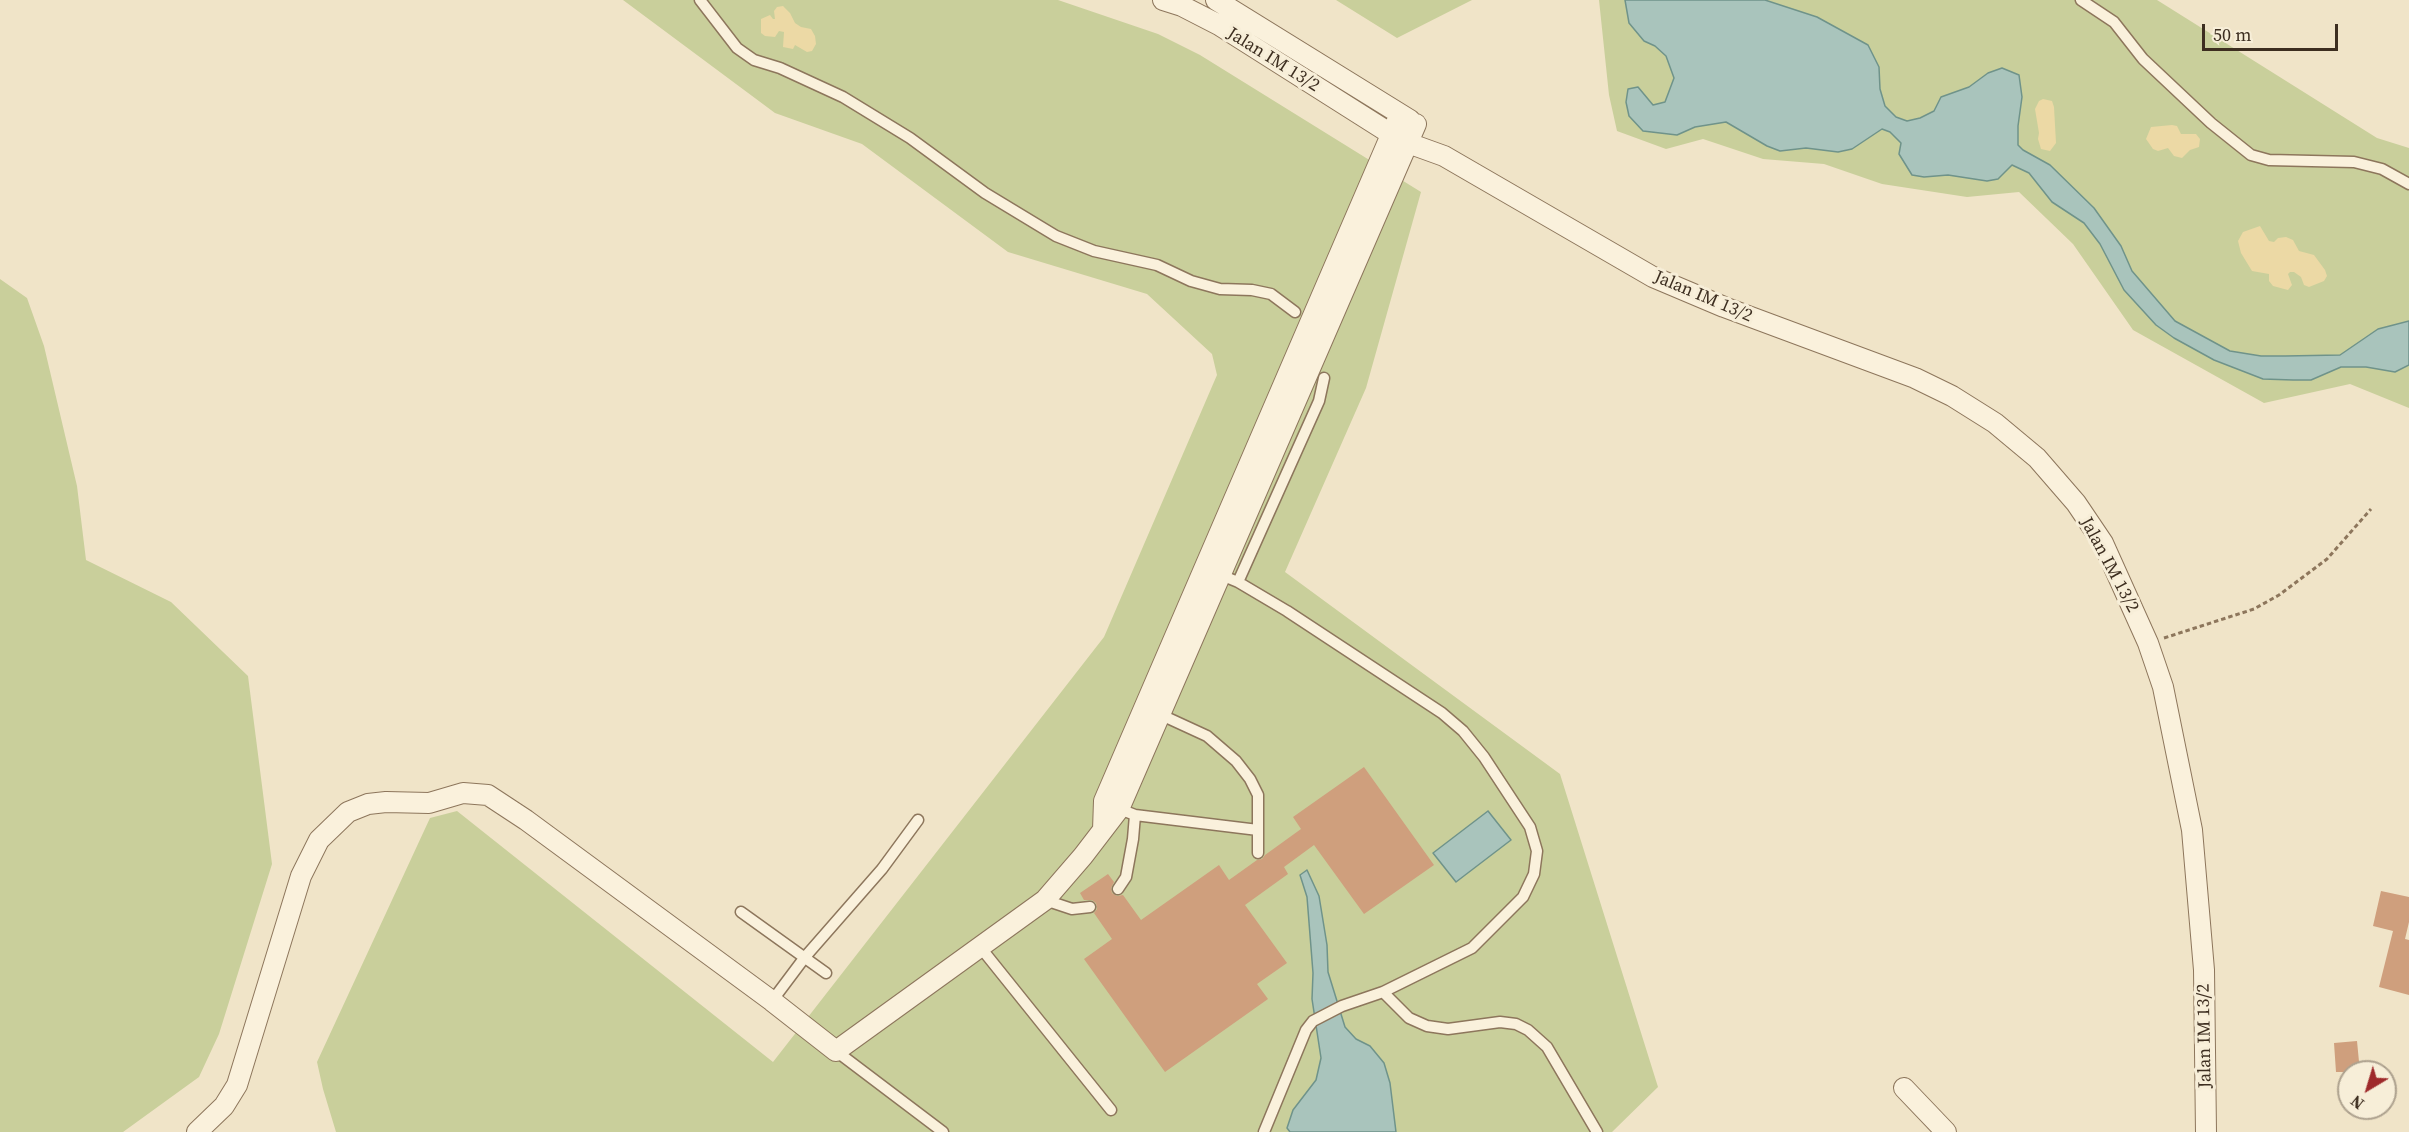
<!DOCTYPE html>
<html>
<head>
<meta charset="utf-8">
<style>
  body { margin:0 }
  #map { position:relative; width:2409px; height:1132px; overflow:hidden; background:#f0e4c8; font-family:"Source Serif 4",serif }
  canvas { display:block }
  .north { position:absolute; left:2337px; top:1060px; width:60px; height:60px; box-sizing:border-box; background:#f7eed8; border:2px solid #ada18e; border-radius:50%; rotate:218deg; font-size:16px; font-weight:700; line-height:24px; text-align:center; color:#3d2e20 }
  .north::after { content:''; display:block; margin:auto; width:21px; height:27px; background:#9e2a2b; clip-path:polygon(50% 0,100% 100%,50% 72%,0 100%) }
  .scale { position:absolute; left:2202px; top:24px; width:136px; height:27px; box-sizing:border-box; border:3px solid #3d2e20; border-top:0; padding-left:8px; font-size:18px; line-height:21px; white-space:nowrap; color:#3d2e20; -webkit-text-stroke:4px #f7eed8; paint-order:stroke }
</style>
</head>
<body>
<div id="map">
<canvas width="2409" height="1132"></canvas>
<div class="north">N</div>
<div class="scale">50 m</div>
</div>
<script>
const ctx = document.querySelector('canvas').getContext('2d');
ctx.lineJoin = 'round';
function fill(path, color) { ctx.fillStyle = color; ctx.fill(path, 'evenodd'); }
const poly = rows => new Path2D(rows.map(r => 'M' + r).join(''));
function trace(path, color, width, dash) { ctx.strokeStyle = color; ctx.lineWidth = width; ctx.lineCap = dash ? 'butt' : 'round'; ctx.setLineDash(dash || []); ctx.stroke(path); }
function drawText(font, color, halo, rows, align = 'center') {
  ctx.font = font + ' "Source Serif 4",serif'; ctx.lineWidth = 6; ctx.setLineDash([]); ctx.textBaseline = 'middle'; ctx.strokeStyle = halo; ctx.fillStyle = color; for (const [text, x, y, turn = 0] of rows) {
    ctx.save(); ctx.translate(x, y); ctx.rotate((+turn || 0) * Math.PI / 180); ctx.textAlign = isNaN(turn) ? turn : align; if (halo) ctx.strokeText(text, 0, 0); ctx.fillText(text, 0, 0); ctx.restore();
  }
}
fill(poly([
  [623,0,1058,0,1158,34,1200,55,1421,192,1366,388,1285,572,1560,774,1658,1087,1612,1132,336,1132,323,1089,317,1062,430,818,457,811,773,1062,1104,637,1217,375,1212,354,1147,294,1008,252,862,144,775,113],
  [1336,0,1472,0,1397,38],
  [1599,0,2157,0,2377,138,2409,148,2409,408,2350,384,2264,403,2133,330,2073,244,2019,192,1967,197,1882,184,1824,164,1763,159,1703,139,1666,149,1617,131,1609,95],
  [0,279,27,298,44,346,77,486,86,560,171,602,248,676,272,864,219,1034,199,1077,123,1132,0,1132]
]), '#c9cf9b');
fill(poly([
  [783,6,790,13,795,23,801,27,811,29,815,36,816,44,812,51,807,52,795,45,793,49,783,47,784,32,779,31,775,37,765,36,761,33,761,19,770,15,773,19,775,19,774,11,777,7],
  [2043,99,2052,101,2054,107,2056,143,2050,151,2041,149,2038,139,2039,133,2035,109,2039,101],
  [2172,125,2177,126,2181,134,2196,134,2200,139,2199,147,2190,150,2182,158,2174,156,2168,148,2158,151,2153,149,2146,139,2151,127],
  [2260,226,2269,241,2274,242,2278,238,2286,237,2293,240,2299,251,2314,255,2325,270,2327,276,2324,281,2309,287,2304,285,2301,277,2294,272,2290,272,2288,274,2292,285,2288,290,2273,286,2269,281,2269,274,2252,271,2241,253,2238,241,2243,232]
]), '#ecd9a5');
const water = poly([
  [1625,0,1765,0,1817,17,1868,45,1879,67,1880,89,1885,106,1896,117,1907,121,1920,118,1934,111,1941,97,1969,87,1988,73,2002,68,2019,75,2022,97,2018,126,2018,145,2023,150,2050,165,2094,208,2121,246,2132,271,2175,321,2230,351,2261,356,2285,356,2340,355,2378,329,2409,321,2409,365,2395,372,2366,367,2341,367,2311,380,2293,380,2263,379,2214,360,2174,338,2156,325,2124,290,2100,244,2084,223,2052,202,2029,173,2012,165,1998,179,1987,181,1948,175,1924,177,1912,175,1899,154,1901,143,1890,132,1882,129,1852,149,1838,152,1806,148,1780,151,1767,146,1726,122,1695,127,1677,135,1643,131,1629,116,1626,102,1628,89,1638,87,1653,105,1665,102,1674,78,1666,56,1655,46,1644,41,1629,23,1625,0],
  [1488,811,1511,840,1456,882,1433,853,1488,811],
  [1307,870,1319,896,1327,945,1328,972,1345,1027,1356,1039,1370,1046,1384,1063,1390,1083,1396,1132,1290,1132,1287,1128,1293,1110,1316,1080,1321,1058,1312,999,1313,973,1307,897,1300,875,1307,870]
]);
fill(water, '#a9c4bc');
trace(water, '#6f938a', 1.5);
fill(poly([
  [1364,767,1434,865,1364,914,1314,845,1284,867,1288,874,1245,905,1287,963,1257,984,1268,999,1165,1072,1084,959,1112,939,1094,913,1097,909,1096,903,1092,900,1084,900,1080,893,1108,874,1114,882,1111,888,1112,893,1117,896,1123,895,1141,920,1219,865,1229,880,1257,860,1262,859,1265,855,1301,829,1293,817],
  [2381,891,2409,897,2409,922,2405,939,2409,940,2409,995,2379,987,2393,931,2373,926],
  [2357,1041,2360,1072,2336,1072,2334,1043]
]), '#cf9f7d');
const service = poly([
  [700,0,737,48,754,60,780,68,843,97,910,138,985,193,1056,236,1094,251,1157,265,1191,281,1220,289,1252,290,1271,294,1295,312],
  [2081,0,2114,22,2143,59,2211,123,2251,155,2269,160,2354,162,2382,169,2409,184],
  [1221,575,1238,582,1287,611,1442,713,1463,731,1484,757,1530,827,1537,851,1534,874,1523,897,1472,948,1383,992,1342,1006,1313,1021,1306,1030,1264,1132],
  [1238,582,1319,401,1324,378],
  [1157,713,1207,736,1236,761,1250,779,1258,795,1258,853],
  [1117,808,1135,815,1258,830],
  [1118,889,1126,877,1133,839,1135,815],
  [1045,900,1072,909,1090,907],
  [741,912,826,973],
  [981,948,1111,1110],
  [1383,992,1409,1018,1427,1026,1448,1029,1500,1022,1516,1024,1528,1030,1547,1047,1597,1132],
  [772,1001,805,957,882,869,918,820],
  [836,1051,943,1132]
]);
const minor = poly([
  [1163,0,1182,6,1219,25,1391,134,1408,143,1444,156,1653,277,1724,307,1915,378,1952,396,1995,423,2037,458,2076,503,2103,543,2148,643,2163,687,2192,830,2204,970,2206,1132],
  [1216,0,1410,120],
  [1103,830,1104,801,1400,114],
  [1904,1088,1946,1132],
  [197,1132,224,1106,237,1085,301,876,319,840,348,812,368,804,386,802,429,803,463,793,488,795,526,820,772,1001,836,1051,1045,900,1083,856,1119,809,1416,124]
]);
trace(service, '#8d765c', 13);
trace(minor, '#8d765c', 22);
trace(poly([
  [2164,638,2254,609,2279,595,2327,559,2371,509]
]), '#8d765c', 3, [4.5, 3]);
trace(service, '#faf1dc', 10);
trace(minor, '#faf1dc', 20);
drawText('18px', '#3d2e20', '#f7eed8', [
  ["Jalan IM 13/2",1273,60,32],
  ["Jalan IM 13/2",1703,297,23],
  ["Jalan IM 13/2",2109,565,62],
  ["Jalan IM 13/2",2205,1036,-91]
]);
</script>
</body>
</html>
